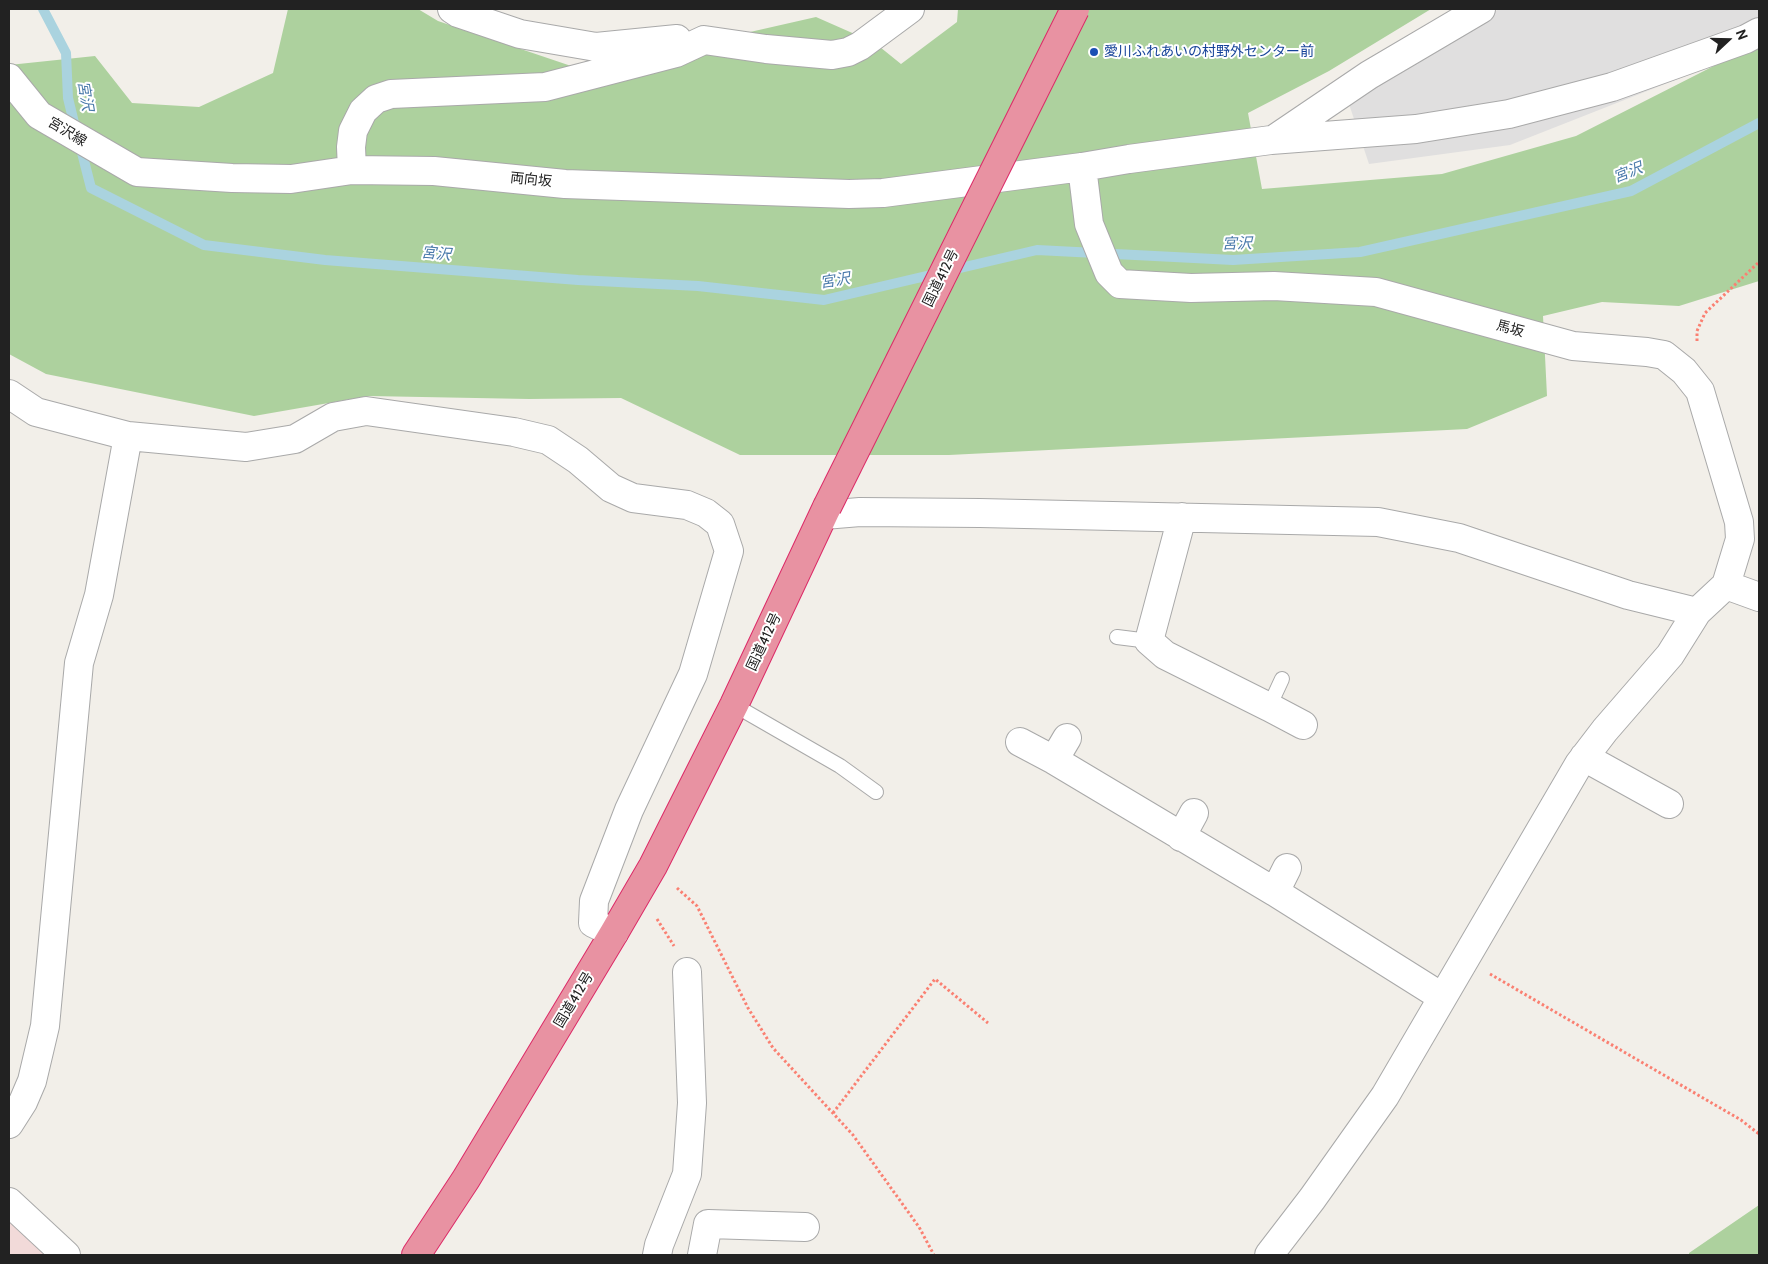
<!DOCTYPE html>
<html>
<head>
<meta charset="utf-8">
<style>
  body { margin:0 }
  #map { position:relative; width:1768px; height:1264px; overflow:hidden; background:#f2efe9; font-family:Cabin,sans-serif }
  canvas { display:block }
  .frame { position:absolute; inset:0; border:10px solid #222; pointer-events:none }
  .north { position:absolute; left:1703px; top:15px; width:50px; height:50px; -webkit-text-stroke:4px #fff; paint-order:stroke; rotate:69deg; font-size:14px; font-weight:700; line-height:20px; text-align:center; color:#222 }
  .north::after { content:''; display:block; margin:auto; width:18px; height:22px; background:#222; clip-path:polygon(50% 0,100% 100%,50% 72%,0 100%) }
</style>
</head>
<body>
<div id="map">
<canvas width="1768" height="1264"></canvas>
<div class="frame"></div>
<div class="north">N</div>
</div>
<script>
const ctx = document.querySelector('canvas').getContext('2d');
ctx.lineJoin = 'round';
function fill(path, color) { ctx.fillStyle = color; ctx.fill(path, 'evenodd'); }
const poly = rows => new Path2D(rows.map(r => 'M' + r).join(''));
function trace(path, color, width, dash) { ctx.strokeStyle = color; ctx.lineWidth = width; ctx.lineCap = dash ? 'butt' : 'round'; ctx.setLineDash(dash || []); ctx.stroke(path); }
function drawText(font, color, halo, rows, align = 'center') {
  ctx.font = font + ' Cabin,"Noto Sans JP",sans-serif'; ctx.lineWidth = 4; ctx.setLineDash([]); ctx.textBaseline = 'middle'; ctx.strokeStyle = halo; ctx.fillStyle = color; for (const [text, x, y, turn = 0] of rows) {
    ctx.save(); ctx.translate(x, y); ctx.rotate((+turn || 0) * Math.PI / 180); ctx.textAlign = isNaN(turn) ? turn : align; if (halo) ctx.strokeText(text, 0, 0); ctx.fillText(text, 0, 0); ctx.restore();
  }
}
fill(poly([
  [1499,9,1759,9,1759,47,1510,145,1369,164,1348,101]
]), '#e0dfdf');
fill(poly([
  [9,1213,52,1255,9,1255]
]), '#f2dad9');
fill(poly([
  [288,9,418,9,438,21,583,70,816,17,875,43,901,64,957,22,958,9,1431,9,1329,71,1248,113,1262,189,1442,174,1576,136,1759,43,1759,281,1679,306,1602,302,1543,316,1547,396,1467,429,949,455,740,455,621,398,529,399,369,396,254,416,46,374,9,354,9,65,95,56,132,103,199,107,273,73],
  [1759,1205,1759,1255,1689,1255,1689,1253]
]), '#add19e');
trace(poly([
  [43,9,66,53,68,98,76,131],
  [80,145,91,188,204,245,325,260,578,280,698,286,824,300,1037,250,1233,260,1360,252,1631,191,1759,123]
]), '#aad3df', 10);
const lane = poly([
  [1117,637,1149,641],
  [734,705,840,766,876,792],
  [1269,707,1282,679]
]);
const street = poly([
  [452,9,458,13,520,34,596,47,677,39],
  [9,78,39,115,137,172,232,178,291,179,352,170,434,171,565,184,849,194,883,193,1082,167,1129,159,1271,140,1416,129,1509,114,1612,87,1746,39,1759,32],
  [1273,140,1369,75,1481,9],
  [1082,167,1089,224,1109,273,1120,284,1191,288,1274,286,1376,292,1573,346,1647,352,1664,355,1684,371,1700,391,1739,522,1740,539,1726,585,1697,612,1670,655,1605,730,1579,764,1385,1096,1312,1199,1269,1255],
  [352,170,351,147,353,131,363,111,376,99,391,94,545,87,676,53,704,40,766,49,832,55,848,52,860,46,910,9],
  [9,394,36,412,128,436,246,447,295,439,333,417,366,411,514,432,548,440,578,460,611,488,633,498,687,505,706,513,720,524,729,551,693,674,629,810,594,901,593,923,614,933],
  [824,515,860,512,980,513,1378,522,1459,538,1628,595,1697,612],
  [1182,517,1149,641,1165,655,1269,707,1303,725],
  [1726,585,1759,597],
  [1020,742,1054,760,1275,892,1442,997],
  [1584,757,1669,804],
  [1054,760,1067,738],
  [1181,837,1194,813],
  [1275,892,1287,868],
  [9,1124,23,1102,32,1081,45,1026,79,663,99,595,128,436],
  [9,1202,66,1255],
  [657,1255,659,1245,687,1174,692,1103,687,972],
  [702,1255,708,1224,805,1227]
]);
const highway = poly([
  [416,1255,466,1179,614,933,653,866,734,705,827,507]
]);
trace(lane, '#a9a9a9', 16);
trace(street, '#a9a9a9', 30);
trace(highway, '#dc2a67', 30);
trace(poly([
  [1697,341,1697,331,1705,313,1759,262],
  [677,888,697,906,748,1008,773,1048,853,1135,919,1227,934,1255],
  [657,919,674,946],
  [1490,974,1741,1120,1759,1134],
  [833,1113,935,979,988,1023]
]), '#fa8072', 3, [2.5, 2.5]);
trace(lane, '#fff', 14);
trace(street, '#fff', 28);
trace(highway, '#e892a2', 28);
const highwayBridge = poly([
  [827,507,1075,9]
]);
trace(highwayBridge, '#dc2a67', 30, []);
trace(highwayBridge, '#e892a2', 28);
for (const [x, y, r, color] of [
  [1094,52,5,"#1a4fb4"]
]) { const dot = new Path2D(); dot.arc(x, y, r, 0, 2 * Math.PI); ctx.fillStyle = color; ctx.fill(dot); trace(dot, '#fff', 2); }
drawText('14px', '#164399', '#fff', [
  ["愛川ふれあいの村野外センター前",1104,52]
], 'left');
drawText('14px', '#222', '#fff', [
  ["宮沢線",67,132,31],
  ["両向坂",531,180,6],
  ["国道412号",941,278,-64],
  ["馬坂",1510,329,15],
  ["国道412号",764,642,-65],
  ["国道412号",574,1000,-59]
]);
drawText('italic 15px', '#4a7aab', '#fff', [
  ["宮沢",85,96,81],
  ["宮沢",1628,173,-21],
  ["宮沢",1237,244,-1],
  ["宮沢",436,254,5],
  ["宮沢",835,281,-9]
]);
</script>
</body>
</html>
